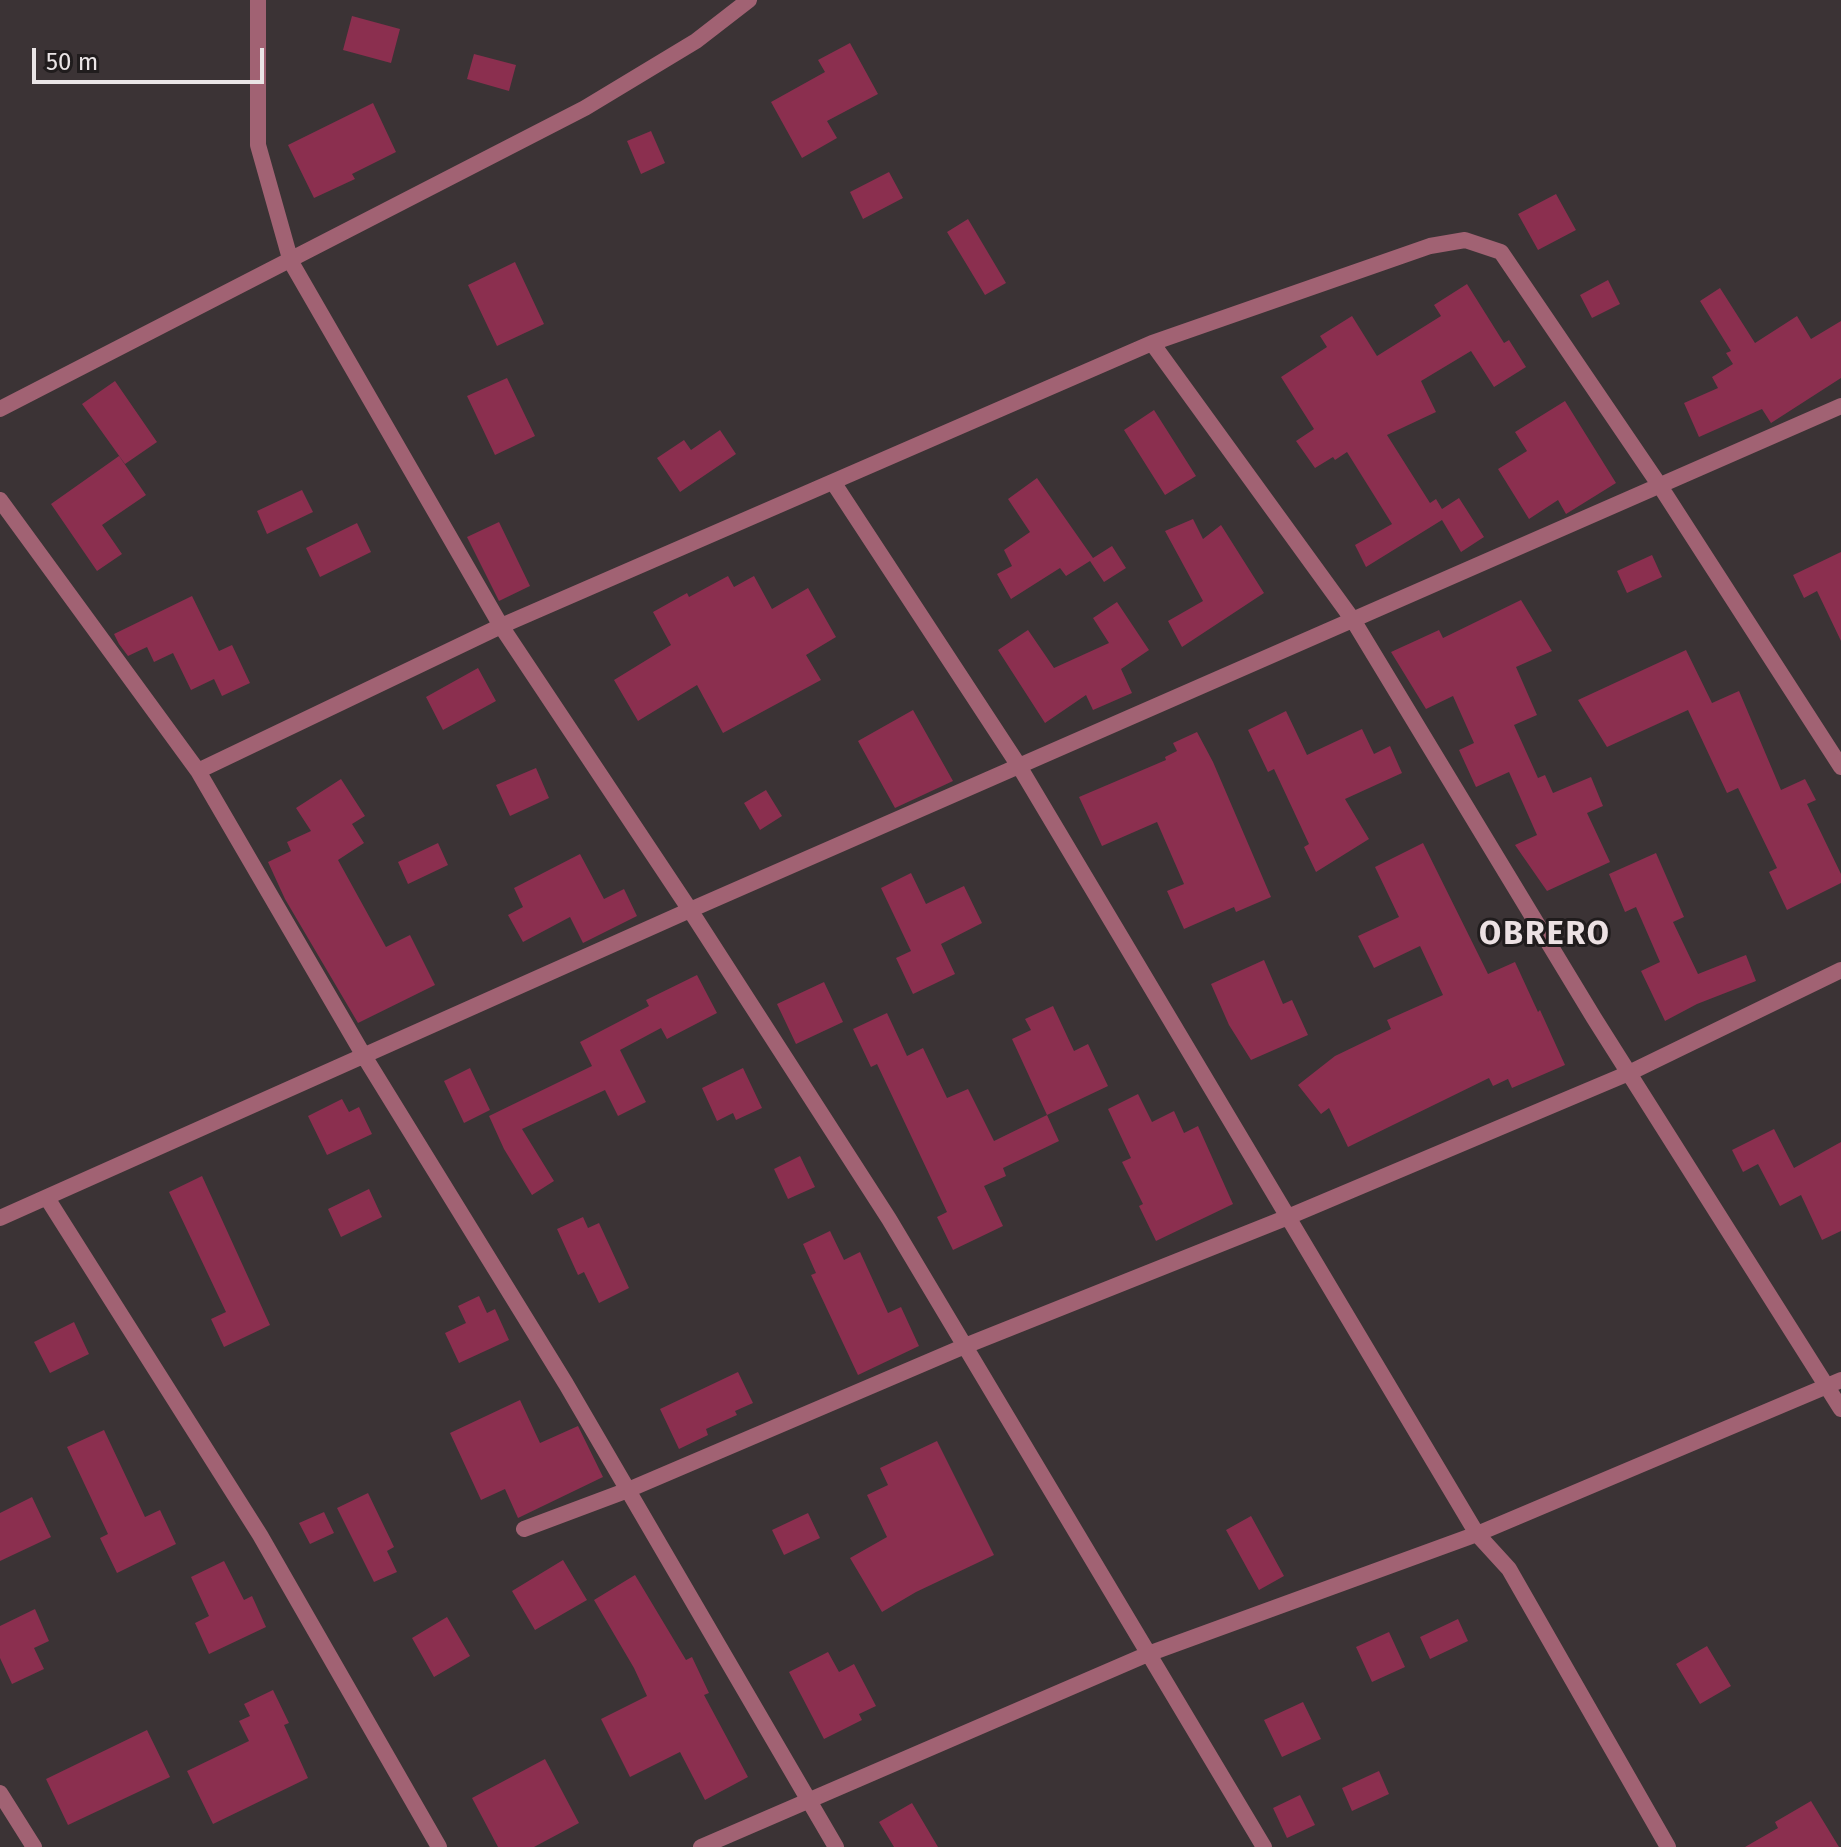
<!DOCTYPE html>
<html>
<head>
<meta charset="utf-8">
<style>
  body { margin:0 }
  #map { position:relative; width:1841px; height:1847px; overflow:hidden; background:#3b3335; font-family:"Fira Sans",sans-serif }
  canvas { display:block }
  .scale { position:absolute; left:32px; top:48px; width:232px; height:36px; box-sizing:border-box; border:4px solid #eae5e6; border-top:0; padding-left:10px; font-size:24px; line-height:28px; white-space:nowrap; color:#eae5e6; -webkit-text-stroke:6px #201c1d; paint-order:stroke }
</style>
</head>
<body>
<div id="map">
<canvas width="1841" height="1847"></canvas>
<div class="scale">50 m</div>
</div>
<script>
const ctx = document.querySelector('canvas').getContext('2d');
ctx.lineJoin = 'round';
function fill(path, color) { ctx.fillStyle = color; ctx.fill(path, 'evenodd'); }
const poly = rows => new Path2D(rows.map(r => 'M' + r).join(''));
function trace(path, color, width, dash) { ctx.strokeStyle = color; ctx.lineWidth = width; ctx.lineCap = dash ? 'butt' : 'round'; ctx.setLineDash(dash || []); ctx.stroke(path); }
function drawText(font, color, halo, rows, align = 'center') {
  ctx.font = font + ' "Fira Sans",sans-serif'; ctx.lineWidth = 6; ctx.setLineDash([]); ctx.textBaseline = 'middle'; ctx.strokeStyle = halo; ctx.fillStyle = color; for (const [text, x, y, turn = 0] of rows) {
    ctx.save(); ctx.translate(x, y); ctx.rotate((+turn || 0) * Math.PI / 180); ctx.textAlign = isNaN(turn) ? turn : align; if (halo) ctx.strokeText(text, 0, 0); ctx.fillText(text, 0, 0); ctx.restore();
  }
}
fill(poly([
  [352,16,400,29,391,63,343,50],
  [850,43,878,94,827,121,837,138,802,158,771,102,825,72,818,60],
  [474,54,516,65,509,91,467,79],
  [373,103,396,152,352,174,355,179,314,198,288,145],
  [651,131,665,163,641,174,627,141],
  [889,172,903,198,863,219,850,192],
  [1556,194,1576,230,1538,250,1518,214],
  [968,219,1006,283,985,295,947,232],
  [515,262,544,324,497,346,468,285],
  [1608,280,1620,304,1592,318,1580,295],
  [1467,284,1504,343,1509,340,1526,367,1494,387,1471,351,1421,381,1436,412,1387,435,1430,503,1436,499,1442,509,1459,498,1484,537,1461,552,1442,520,1366,567,1355,545,1392,524,1347,452,1335,460,1333,457,1315,468,1296,441,1314,429,1281,377,1327,347,1320,336,1352,316,1377,356,1441,316,1434,305],
  [1720,288,1755,343,1797,316,1811,339,1841,321,1841,378,1771,423,1762,409,1699,437,1684,403,1718,388,1712,377,1733,364,1726,353,1731,351,1700,301],
  [507,378,535,436,495,455,467,396],
  [115,381,157,442,125,464,82,404],
  [1565,401,1616,483,1566,514,1558,500,1529,519,1498,469,1527,451,1515,432],
  [1154,410,1196,476,1165,495,1124,430],
  [720,430,736,454,680,492,657,458,684,440,691,450],
  [119,456,146,495,102,525,122,554,97,571,51,504],
  [1037,478,1093,558,1112,546,1126,568,1104,582,1090,561,1066,576,1060,568,1011,599,997,574,1012,566,1004,550,1030,532,1008,499],
  [302,490,313,512,267,534,257,511],
  [1193,519,1203,539,1221,525,1264,593,1182,647,1168,621,1203,601,1165,531],
  [499,522,530,586,499,601,467,537],
  [357,523,371,552,320,577,306,548],
  [1841,552,1841,641,1817,591,1804,598,1793,575],
  [1652,555,1662,577,1627,593,1617,571],
  [728,576,734,587,754,576,772,609,808,588,836,637,806,655,821,680,723,733,697,685,638,721,614,680,671,645,653,612,687,593,689,597],
  [192,596,219,651,232,645,250,683,222,696,214,679,191,690,173,653,154,662,147,647,128,656,119,644,114,634],
  [1521,600,1552,651,1516,667,1537,715,1514,725,1538,778,1545,775,1553,793,1591,777,1603,806,1587,813,1610,862,1547,891,1515,845,1537,835,1509,772,1476,787,1459,750,1474,743,1453,696,1426,709,1391,652,1439,630,1443,638],
  [1117,602,1149,650,1121,669,1132,693,1093,710,1086,695,1045,723,998,650,1028,630,1054,668,1109,643,1093,618],
  [1686,650,1712,703,1739,691,1781,790,1805,779,1816,800,1807,804,1841,874,1841,883,1787,910,1769,872,1777,868,1738,788,1727,793,1688,710,1607,747,1578,700],
  [478,668,496,701,443,730,426,697],
  [913,710,953,781,895,808,858,741],
  [1286,711,1307,755,1362,729,1374,754,1390,746,1402,773,1345,799,1369,839,1316,872,1304,847,1309,844,1274,769,1268,772,1248,730],
  [1197,732,1213,762,1271,897,1236,912,1234,907,1184,929,1167,891,1184,884,1157,822,1102,846,1079,797,1166,760,1165,757,1177,751,1173,743],
  [536,768,549,798,510,816,496,785],
  [341,779,365,816,352,824,364,843,338,860,386,947,410,935,435,985,358,1023,285,899,268,862,291,851,287,842,311,831,296,808],
  [766,790,782,816,760,830,744,803],
  [438,843,448,865,408,884,398,862],
  [1423,843,1488,974,1515,962,1538,1012,1540,1010,1565,1065,1512,1088,1508,1079,1493,1086,1489,1078,1348,1147,1329,1108,1321,1114,1298,1085,1335,1056,1391,1029,1387,1020,1443,995,1420,946,1374,968,1358,936,1399,917,1375,867],
  [1656,853,1684,917,1673,922,1698,974,1746,955,1756,981,1697,1004,1665,1021,1641,971,1660,962,1636,907,1625,912,1609,874],
  [580,854,604,899,624,889,637,916,583,943,570,917,523,942,508,915,523,907,514,888],
  [911,873,926,904,964,886,982,923,941,944,955,974,913,994,896,958,911,951,881,888],
  [1264,960,1283,1004,1292,1000,1308,1035,1251,1060,1229,1025,1211,984],
  [697,975,717,1013,667,1039,661,1028,620,1050,646,1102,618,1116,605,1090,522,1129,554,1181,532,1195,504,1149,489,1116,592,1066,580,1042,649,1006,646,1000],
  [824,982,843,1022,796,1044,777,1004],
  [1053,1006,1074,1051,1088,1044,1108,1086,1047,1115,1012,1039,1031,1030,1025,1019],
  [887,1013,907,1056,923,1048,947,1098,968,1089,994,1141,1047,1115,1059,1141,1003,1168,1006,1176,984,1186,1003,1226,953,1250,937,1217,947,1212,877,1064,871,1067,853,1029],
  [470,1068,490,1110,464,1123,444,1081],
  [743,1068,762,1108,736,1120,733,1113,717,1121,702,1088],
  [1138,1094,1152,1122,1174,1111,1184,1133,1198,1126,1233,1204,1156,1241,1139,1206,1143,1204,1122,1162,1131,1158,1108,1109],
  [342,1099,349,1112,359,1107,372,1134,327,1155,308,1116],
  [1774,1129,1794,1168,1841,1142,1841,1231,1822,1240,1801,1195,1780,1206,1758,1164,1743,1172,1732,1150],
  [800,1156,815,1187,788,1199,774,1169],
  [202,1176,270,1325,224,1347,211,1319,226,1312,169,1192],
  [369,1189,382,1217,341,1237,328,1209],
  [583,1217,588,1228,599,1223,629,1288,599,1303,584,1272,578,1275,557,1229],
  [830,1231,844,1260,860,1252,888,1313,901,1307,919,1346,858,1375,811,1275,816,1273,803,1244],
  [479,1296,487,1313,495,1309,509,1340,459,1363,445,1333,466,1323,458,1306],
  [74,1322,89,1354,50,1373,34,1342],
  [738,1372,753,1403,735,1411,737,1415,706,1429,708,1435,679,1449,660,1409],
  [520,1400,540,1443,578,1426,603,1477,518,1518,505,1489,481,1500,450,1433],
  [104,1430,145,1517,160,1510,176,1544,117,1573,100,1538,108,1534,67,1447],
  [937,1441,994,1555,916,1592,882,1612,850,1558,887,1537,867,1495,888,1485,880,1468],
  [368,1493,394,1547,387,1551,397,1572,374,1582,337,1508],
  [32,1497,51,1537,0,1561,0,1513],
  [324,1512,334,1533,310,1544,299,1523],
  [808,1513,820,1538,784,1555,772,1530],
  [1251,1516,1284,1576,1259,1590,1226,1530],
  [563,1560,587,1600,535,1630,512,1591],
  [224,1561,244,1600,252,1596,266,1627,209,1654,195,1623,209,1616,191,1577],
  [635,1575,686,1660,692,1657,709,1693,704,1695,748,1777,705,1800,680,1752,630,1777,601,1719,647,1696,634,1668,594,1600],
  [35,1609,49,1641,34,1648,44,1669,12,1684,0,1658,0,1626],
  [447,1617,470,1656,434,1677,412,1638],
  [1458,1619,1468,1641,1430,1659,1420,1637],
  [1389,1632,1405,1667,1372,1682,1356,1647],
  [1707,1646,1731,1686,1700,1704,1676,1664],
  [828,1652,839,1672,854,1664,876,1706,859,1714,862,1720,824,1739,789,1672],
  [273,1690,289,1723,284,1725,308,1778,213,1824,187,1771,249,1741,239,1721,250,1716,244,1704],
  [1303,1702,1321,1739,1282,1757,1264,1720],
  [147,1730,170,1777,68,1825,46,1779],
  [545,1759,579,1823,534,1847,498,1847,472,1798],
  [1379,1771,1389,1794,1352,1811,1342,1788],
  [1300,1795,1315,1825,1287,1838,1273,1808],
  [1811,1801,1839,1847,1745,1847,1778,1828,1775,1822],
  [912,1803,938,1847,894,1847,879,1822]
]), '#8b2f4f');
trace(poly([
  [258,0,258,145,291,262,501,626,690,910,889,1219,1264,1847],
  [1152,343,1353,620,1594,1018,1841,1409],
  [0,409,585,108,696,41,749,0],
  [833,482,1019,766,1477,1534,1841,1380],
  [0,500,198,771,364,1056,566,1384,836,1847],
  [198,771,501,626,1152,343,1430,246,1465,240,1501,252,1660,486,1841,767],
  [47,1198,260,1535,439,1847],
  [0,1218,690,910,1841,406],
  [524,1529,628,1490,965,1346,1288,1217,1629,1073,1841,970],
  [0,1793,34,1847],
  [701,1847,1148,1654,1477,1534,1509,1569,1668,1847]
]), '#a16273', 16);
ctx.letterSpacing = '2px';
drawText('bold 32px', '#ece1e3', '#201c1d', [
  ["OBRERO",1545,935]
]);
ctx.letterSpacing = '0px';
</script>
</body>
</html>
